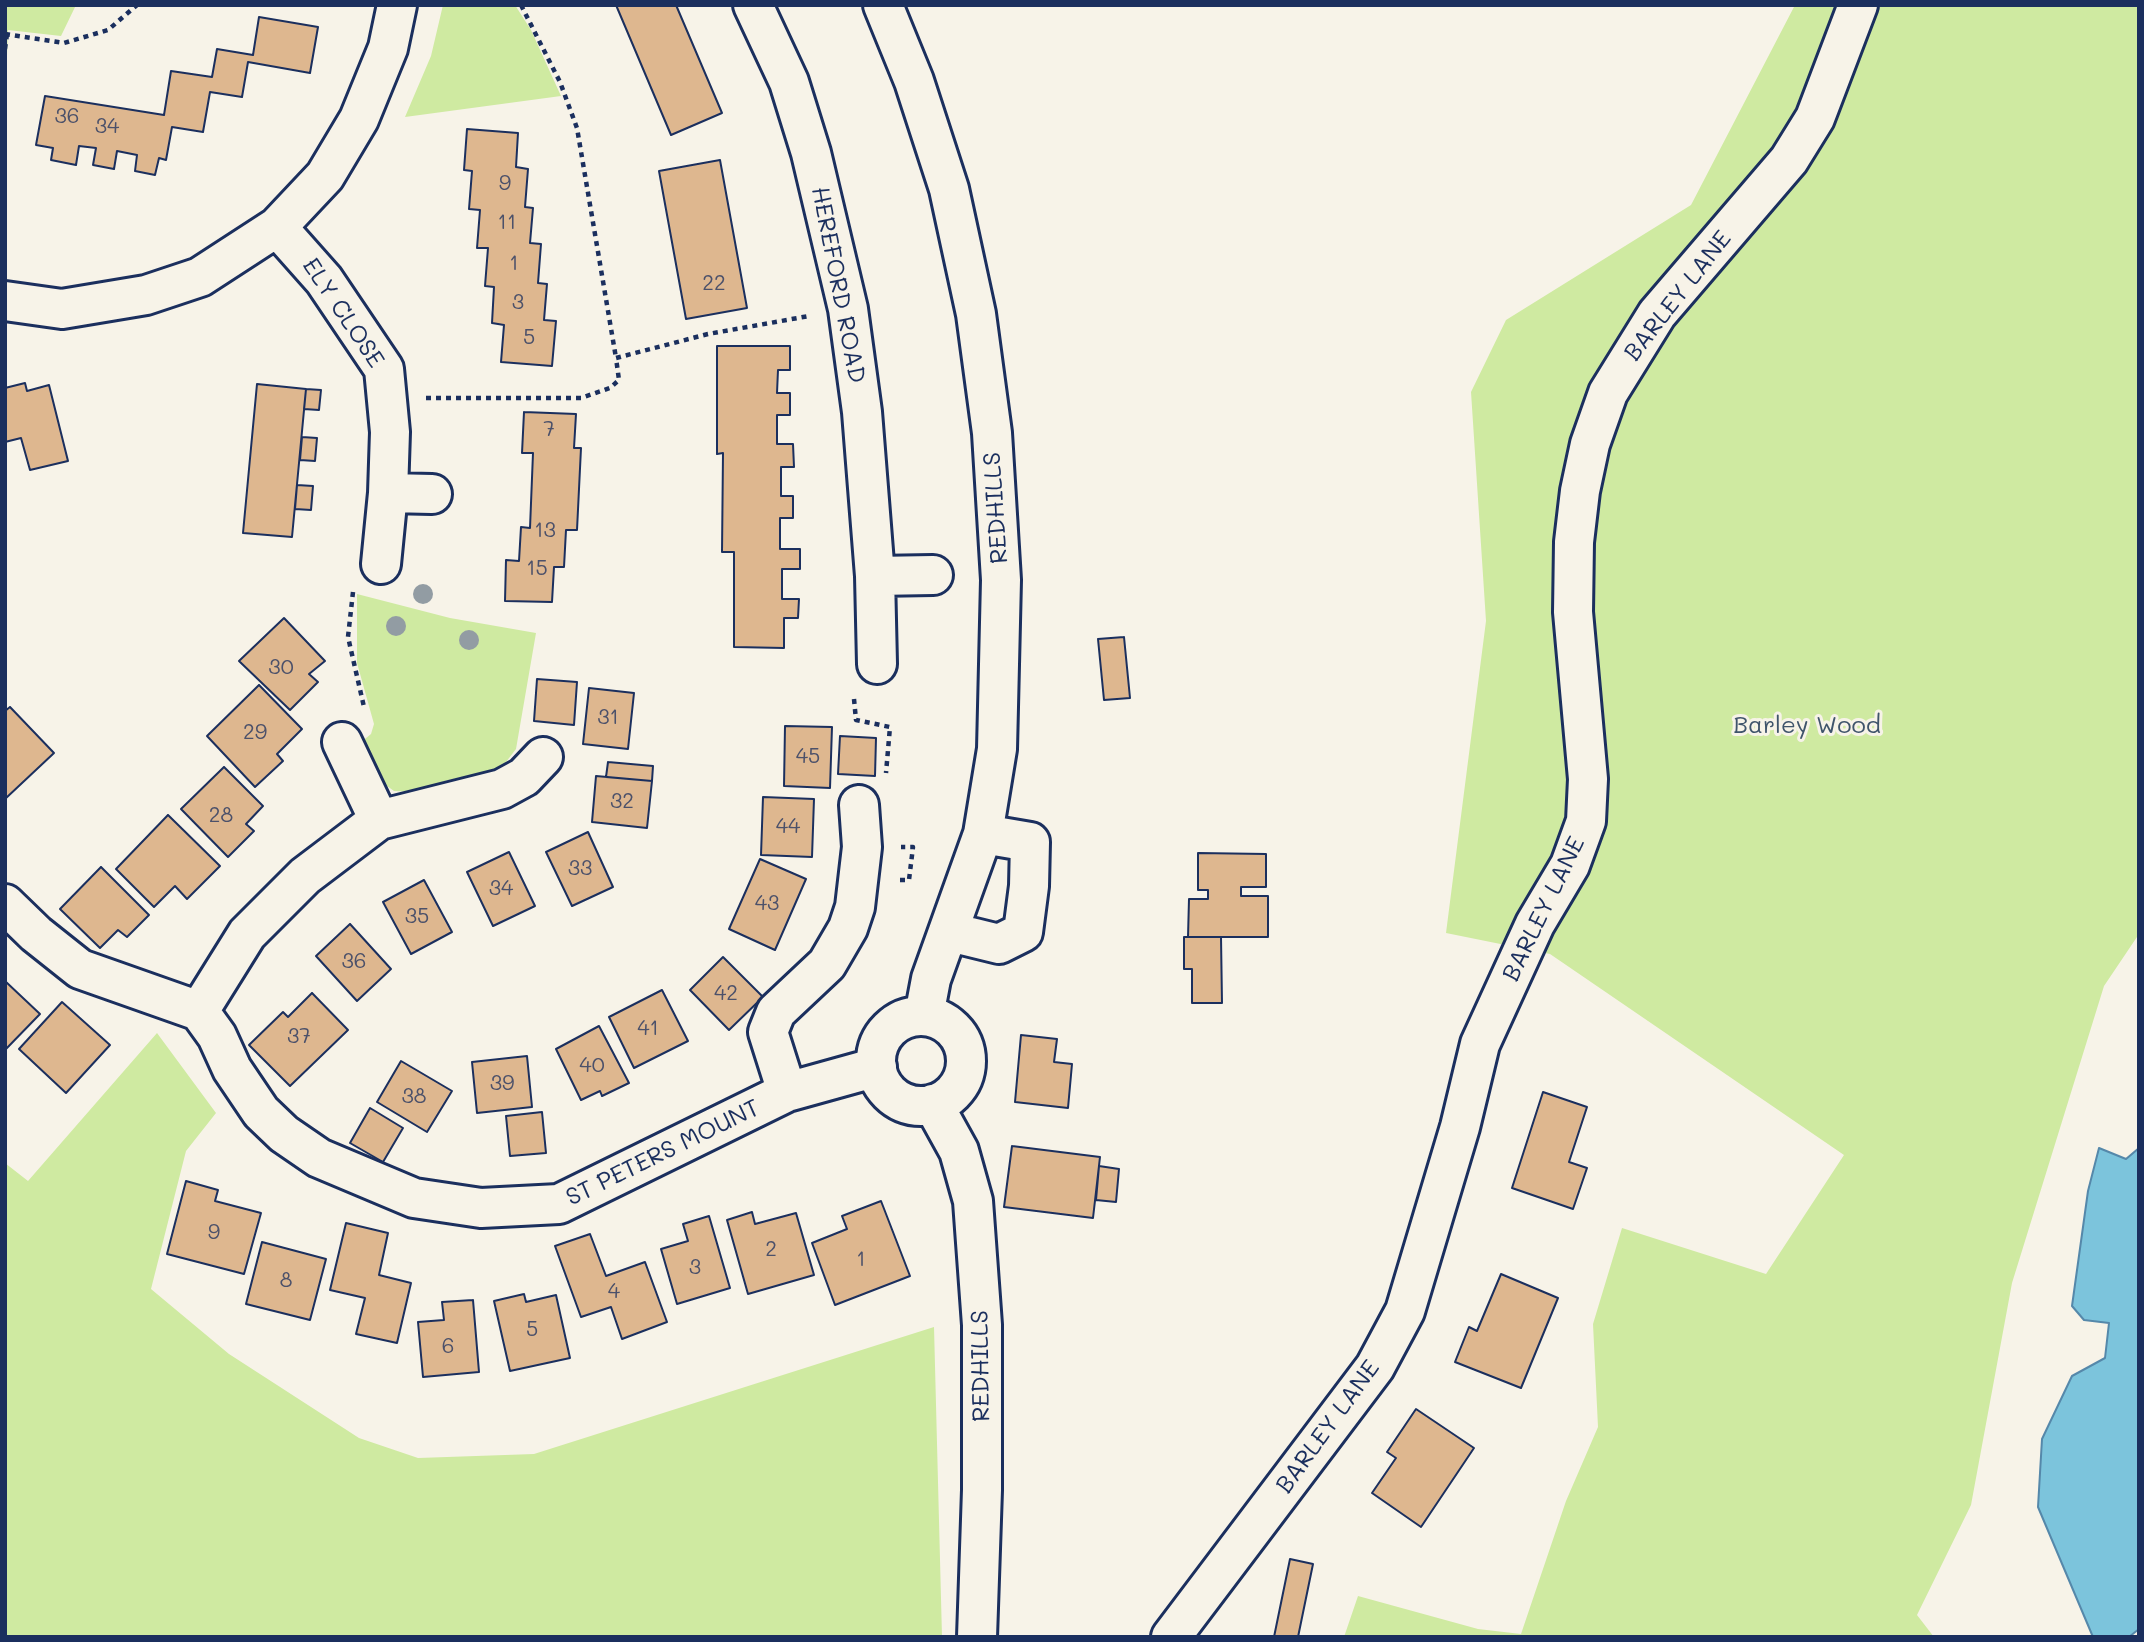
<!DOCTYPE html>
<html>
<head>
<meta charset="utf-8">
<style>
  body { margin:0 }
  #map { position:relative; width:2144px; height:1642px; overflow:hidden; background:#f7f3e8; font-family:Mali,sans-serif }
  canvas { display:block }
  .frame { position:absolute; inset:0; border:7px solid #1b2f5e; pointer-events:none }
</style>
</head>
<body>
<div id="map">
<canvas width="2144" height="1642"></canvas>
<div class="frame"></div>
</div>
<script>
const ctx = document.querySelector('canvas').getContext('2d');
ctx.lineJoin = 'round';
function fill(path, color) { ctx.fillStyle = color; ctx.fill(path, 'evenodd'); }
const poly = rows => new Path2D(rows.map(r => 'M' + r).join(''));
function trace(path, color, width, dash) { ctx.strokeStyle = color; ctx.lineWidth = width; ctx.lineCap = dash ? 'butt' : 'round'; ctx.setLineDash(dash || []); ctx.stroke(path); }
function drawText(font, color, halo, rows, align = 'center') {
  ctx.font = font + ' Mali,sans-serif'; ctx.lineWidth = 6; ctx.setLineDash([]); ctx.textBaseline = 'middle'; ctx.strokeStyle = halo; ctx.fillStyle = color; for (const [text, x, y, turn = 0] of rows) {
    ctx.save(); ctx.translate(x, y); ctx.rotate((+turn || 0) * Math.PI / 180); ctx.textAlign = isNaN(turn) ? turn : align; if (halo) ctx.strokeText(text, 0, 0); ctx.fillText(text, 0, 0); ctx.restore();
  }
}
fill(poly([
  [5,5,76,5,61,36,8,30,5,107],
  [443,5,515,5,531,30,561,96,405,117,431,56],
  [1795,5,2139,5,2139,934,2104,986,2012,1283,1971,1505,1917,1615,1934,1637,1344,1637,1358,1596,1478,1629,1521,1634,1566,1501,1598,1427,1593,1324,1622,1228,1766,1274,1844,1155,1550,954,1446,933,1486,621,1471,392,1506,320,1691,205],
  [357,594,450,618,536,633,516,749,506,762,496,769,445,781,415,792,394,791,380,781,360,743,371,734,374,724,357,663],
  [157,1033,216,1113,186,1151,151,1289,229,1354,359,1438,418,1458,534,1454,934,1327,942,1637,5,1637,5,1163,28,1181]
]), '#cfeaa1');
const water = poly([
  [2099,1148,2126,1159,2139,1148,2139,1629,2129,1637,2093,1637,2038,1507,2042,1439,2072,1376,2105,1358,2109,1323,2084,1320,2072,1306,2088,1191,2099,1148]
]);
fill(water, '#7cc4dc');
trace(water, '#58a', 2);
const building = poly([
  [616,5,676,5,722,113,671,135,616,5],
  [259,17,318,27,310,73,248,62,242,97,210,92,203,132,172,127,166,160,159,158,155,175,135,171,137,155,117,151,114,169,93,165,96,148,79,146,76,165,51,160,53,148,36,145,45,96,164,115,171,71,212,77,217,49,253,55,259,17],
  [467,129,518,133,516,167,528,169,525,207,533,208,530,243,541,244,538,283,547,284,544,320,556,321,552,366,501,362,504,325,492,323,494,287,485,286,488,248,477,248,480,210,469,209,472,171,464,170,467,129],
  [720,160,747,308,686,319,659,171,720,160],
  [717,346,790,346,790,370,778,370,777,393,790,393,790,415,777,415,777,444,793,444,794,467,781,467,781,496,793,496,793,518,780,518,780,549,800,549,800,569,782,569,782,599,799,599,798,618,784,618,784,648,734,647,734,552,722,552,723,453,717,454,717,346],
  [25,383,27,391,49,385,68,461,30,470,21,438,5,442,5,388,25,383],
  [257,384,306,389,292,537,243,533,257,384],
  [306,389,321,390,319,410,304,409,306,389],
  [524,412,576,414,574,448,581,448,577,530,566,530,564,567,554,567,552,602,505,601,506,560,519,561,521,527,530,528,533,453,522,453,524,412],
  [302,437,317,438,315,461,300,460,302,437],
  [297,485,313,486,311,510,295,509,297,485],
  [284,618,325,661,309,674,318,682,290,710,239,661,284,618],
  [1124,637,1130,698,1104,700,1098,639,1124,637],
  [537,679,577,682,574,725,534,721,537,679],
  [259,685,302,729,277,754,283,761,255,787,207,736,259,685],
  [589,688,634,693,628,749,583,744,589,688],
  [10,707,54,753,5,799,5,711,10,707],
  [785,726,832,727,830,788,784,786,785,726],
  [840,736,876,738,875,776,838,774,840,736],
  [608,762,653,766,652,781,606,777,608,762],
  [224,767,263,806,246,824,254,831,228,857,181,809,224,767],
  [596,776,652,781,647,828,592,822,596,776],
  [763,797,814,799,812,857,761,855,763,797],
  [168,815,220,866,187,899,175,886,154,907,116,869,168,815],
  [588,832,613,887,572,906,546,852,588,832],
  [509,852,535,906,493,926,467,872,509,852],
  [1198,853,1266,854,1266,887,1241,887,1241,896,1268,896,1268,937,1188,937,1189,899,1208,899,1208,890,1198,890,1198,853],
  [760,859,806,879,775,950,729,929,760,859],
  [101,867,149,915,127,937,118,930,100,948,60,909,101,867],
  [424,880,452,932,411,954,383,902,424,880],
  [350,924,391,969,357,1001,316,956,350,924],
  [1184,937,1221,937,1222,1003,1192,1003,1192,969,1184,969,1184,937],
  [723,957,763,997,729,1030,690,990,723,957],
  [5,981,40,1014,5,1050,5,981],
  [662,990,688,1041,634,1068,609,1017,662,990],
  [312,993,348,1030,290,1086,249,1045,283,1012,288,1017,312,993],
  [62,1002,110,1045,66,1093,19,1049,62,1002],
  [599,1026,629,1083,602,1096,600,1091,581,1100,556,1049,599,1026],
  [1021,1035,1057,1039,1054,1062,1072,1064,1068,1108,1015,1102,1021,1035],
  [527,1056,532,1107,477,1113,472,1062,527,1056],
  [401,1061,452,1091,427,1132,377,1102,401,1061],
  [1543,1092,1587,1107,1569,1162,1587,1168,1573,1209,1512,1188,1543,1092],
  [370,1108,403,1128,383,1162,350,1143,370,1108],
  [542,1112,546,1153,510,1156,506,1116,542,1112],
  [1012,1146,1100,1157,1093,1218,1004,1207,1012,1146],
  [1099,1166,1119,1169,1116,1202,1096,1200,1099,1166],
  [186,1181,218,1190,215,1201,261,1213,244,1274,167,1254,186,1181],
  [881,1201,910,1276,835,1305,812,1243,847,1229,842,1216,881,1201],
  [752,1212,755,1224,796,1213,814,1275,748,1294,727,1220,752,1212],
  [709,1216,730,1288,677,1304,661,1249,688,1241,683,1224,709,1216],
  [346,1223,388,1233,379,1275,411,1283,397,1343,356,1334,365,1298,330,1290,346,1223],
  [590,1234,606,1276,645,1262,667,1322,622,1339,611,1307,581,1317,555,1246,590,1234],
  [262,1242,326,1259,310,1320,246,1304,262,1242],
  [1501,1274,1558,1298,1521,1388,1455,1362,1469,1327,1477,1331,1501,1274],
  [524,1294,526,1302,556,1295,570,1358,510,1371,494,1301,524,1294],
  [473,1300,479,1372,423,1377,418,1322,444,1320,442,1302,473,1300],
  [1416,1409,1474,1448,1421,1527,1372,1493,1396,1458,1387,1452,1416,1409],
  [1290,1559,1313,1564,1298,1637,1274,1637,1290,1559]
]);
fill(building, '#deb78f');
trace(building, '#1b2f5e', 2);
const minor = poly([
  [753,5,789,82,811,153,848,309,862,412,875,576,877,664],
  [883,5,914,81,949,189,976,314,992,433,1001,580,997,749,983,834,931,979,924,1016],
  [277,227,324,280,384,369,390,432,388,493,381,564],
  [5,301,62,309,146,295,200,277,277,227,325,176,359,119,388,48,397,5],
  [388,493,432,494],
  [875,576,933,575],
  [342,742,379,820],
  [543,757,524,777,502,789,379,820,305,876,247,934,199,1011,217,1036,232,1069,261,1112,284,1134,319,1158,414,1198,481,1208,559,1204,787,1092,877,1067],
  [5,904,36,934,80,969,199,1011],
  [950,932,999,944,1023,932,1029,886,1030,842,983,834],
  '876 1061a45 45 0 1 1 90 0a45 45 0 1 1-90 0Z',
  [787,1092,768,1032,776,1012,827,964,848,928,855,907,862,847,859,805],
  [933,1104,959,1151,973,1201,982,1325,982,1490,977,1637],
  [1171,1637,1375,1367,1405,1311,1460,1127,1480,1044,1535,924,1570,865,1586,821,1588,779,1573,612,1574,542,1580,491,1590,444,1608,393,1657,314,1789,160,1815,118,1858,5]
]);
trace(minor, '#1b2f5e', 44);
trace(poly([
  [521,5,560,82,577,128,616,358],
  [5,34,64,43,108,30,137,5],
  [5,49,7,34],
  [426,398,581,398,610,388,619,380,616,358,708,334,809,316],
  [353,592,348,637,364,707],
  [854,699,856,720,890,727,886,773],
  [900,880,909,880,913,847,901,847]
]), '#1b2f5e', 4.5, [5, 5]);
trace(minor, '#f7f3e8', 38);
ctx.fillStyle = '#929ca3';
for (const [x, y] of [
  [423,594],
  [396,626],
  [469,640]
]) { ctx.beginPath(); ctx.arc(x, y, 10, 0, 2 * Math.PI); ctx.fill(); }
drawText('21px', '#4c516a', null, [
  ["36",67,117],
  ["34",107,127],
  ["9",505,184],
  ["11",507,223],
  ["1",514,264],
  ["22",714,284],
  ["3",518,303],
  ["5",529,338],
  ["7",549,430],
  ["13",545,531],
  ["15",537,569],
  ["30",281,668],
  ["31",608,718],
  ["29",255,733],
  ["45",808,757],
  ["32",622,802],
  ["28",221,816],
  ["44",788,827],
  ["33",580,869],
  ["34",501,889],
  ["43",767,904],
  ["35",417,917],
  ["36",354,962],
  ["42",726,994],
  ["41",648,1029],
  ["37",299,1037],
  ["40",592,1066],
  ["39",502,1084],
  ["38",414,1097],
  ["9",214,1233],
  ["2",771,1250],
  ["1",861,1260],
  ["3",695,1268],
  ["8",286,1281],
  ["4",614,1292],
  ["5",532,1330],
  ["6",448,1347]
]);
drawText('24px', '#1b2f5e', '#f7f3e8', [
  ["HEREFORD ROAD",838,285,79],
  ["BARLEY LANE",1678,296,-52],
  ["ELY CLOSE",343,313,56],
  ["REDHILLS",996,508,-94],
  ["BARLEY LANE",1544,909,-64],
  ["ST PETERS MOUNT",663,1153,-26],
  ["REDHILLS",981,1366,-91],
  ["BARLEY LANE",1328,1427,-54]
]);
drawText('24px', '#3f546b', '#f7f3e8', [
  ["Barley Wood",1807,726]
]);
</script>
</body>
</html>
